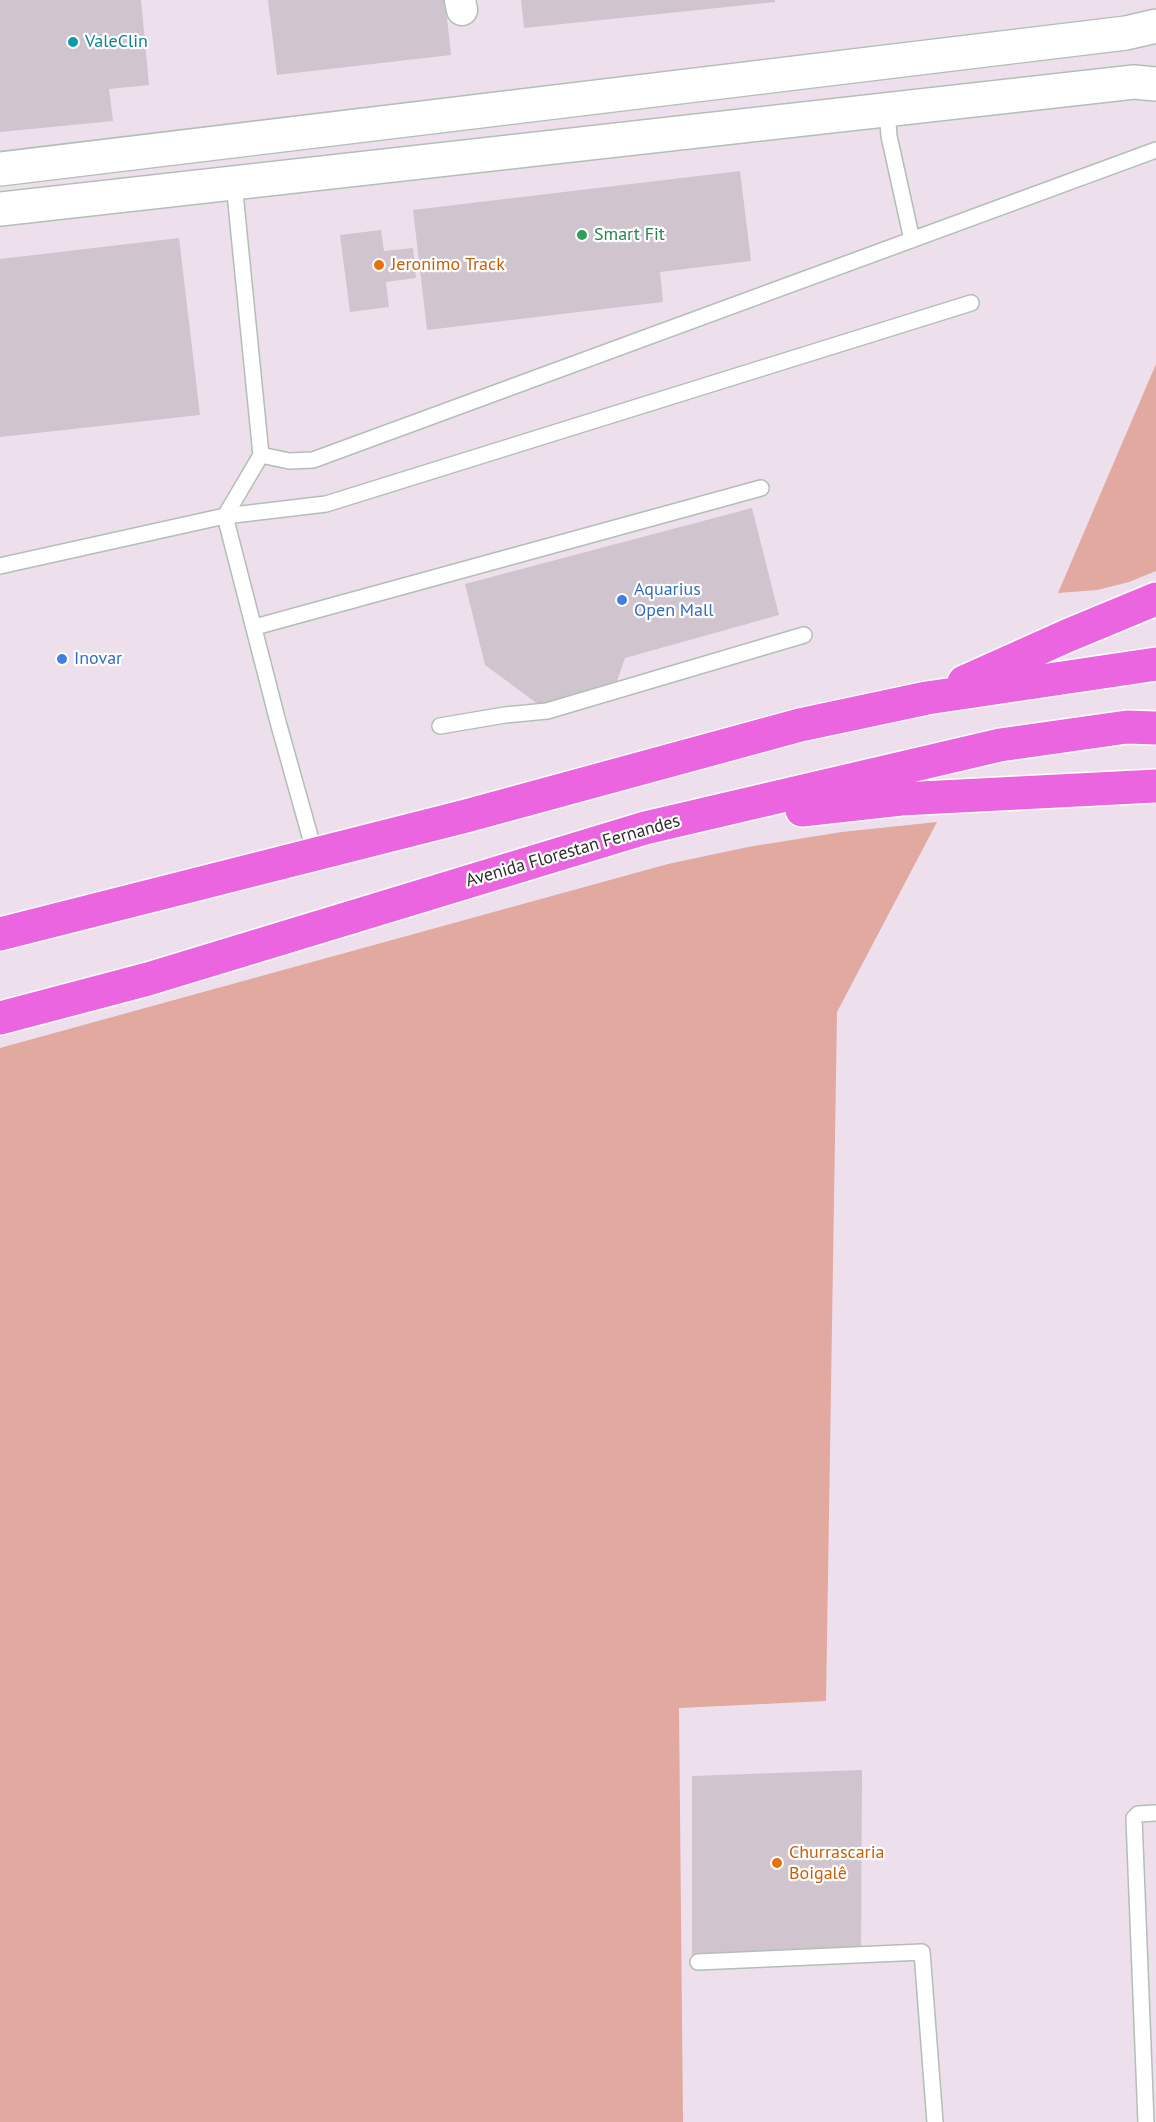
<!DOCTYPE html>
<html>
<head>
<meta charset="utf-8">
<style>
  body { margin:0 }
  canvas { display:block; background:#eddfec }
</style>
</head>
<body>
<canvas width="1156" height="2122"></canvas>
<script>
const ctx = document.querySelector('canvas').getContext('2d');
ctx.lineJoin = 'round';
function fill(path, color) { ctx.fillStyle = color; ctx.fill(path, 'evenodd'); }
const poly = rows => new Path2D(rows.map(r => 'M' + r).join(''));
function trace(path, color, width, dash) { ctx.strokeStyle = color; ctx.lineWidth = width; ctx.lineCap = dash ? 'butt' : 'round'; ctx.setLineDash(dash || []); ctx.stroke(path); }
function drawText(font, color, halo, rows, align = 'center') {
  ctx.font = font + ' "PT Sans",sans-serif'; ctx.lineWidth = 4.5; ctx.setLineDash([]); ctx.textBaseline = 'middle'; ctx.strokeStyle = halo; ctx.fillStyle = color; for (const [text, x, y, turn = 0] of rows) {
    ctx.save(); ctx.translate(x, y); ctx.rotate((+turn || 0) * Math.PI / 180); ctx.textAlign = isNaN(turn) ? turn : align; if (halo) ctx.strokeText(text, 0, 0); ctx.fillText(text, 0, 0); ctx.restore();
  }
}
fill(poly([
  [1156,364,1156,571,1129,582,1097,590,1058,593],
  [937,822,837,1012,826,1701,679,1708,683,2122,0,2122,0,1048,668,864,748,847,842,832]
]), '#e1a99f');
fill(poly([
  [0,0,141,0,149,85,109,89,113,121,0,132],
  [268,0,445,0,451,55,277,75],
  [521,0,775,0,775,2,524,28],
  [740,171,751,261,660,272,663,302,427,330,413,210],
  [381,230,384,251,413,248,416,278,386,282,389,307,350,312,340,235],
  [179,238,200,415,0,437,0,259],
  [752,508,779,615,625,658,615,687,542,707,485,665,465,584],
  [862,1770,861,1951,692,1957,692,1776]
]), '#d0c4cf');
const service = poly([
  [887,110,889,136,912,240],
  [234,183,261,455,225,516,278,722,315,854],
  [261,455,289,461,313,460,1156,150],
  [0,566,225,516,326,504,971,303],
  [255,627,761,488],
  [440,726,505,715,547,711,804,635],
  [698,1962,922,1952,935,2122],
  [1146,2122,1134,1818,1138,1814,1156,1813]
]);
const minor = poly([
  [460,0,462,10]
]);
const tertiary = poly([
  [0,169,1126,33,1156,26],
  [0,209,1134,82,1156,84]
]);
const trunk = poly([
  [964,682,1069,635,1156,599],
  [802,810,901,799,1156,786],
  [0,934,466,816,800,725,927,698,1156,664],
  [0,1018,148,979,645,828,1000,745,1127,727,1156,728]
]);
trace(service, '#b3bfb6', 18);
trace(minor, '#b3bfb6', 33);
trace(tertiary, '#b3bfb6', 36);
trace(trunk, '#fff', 36);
trace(service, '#fff', 15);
trace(minor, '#fff', 30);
trace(tertiary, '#fff', 33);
trace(trunk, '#eb64e0', 33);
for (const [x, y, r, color] of [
  [73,42,6,"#0f9aa8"],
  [582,235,6,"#2e9e5b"],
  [379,265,6,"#e8710a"],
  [622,600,6,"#3f7fe0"],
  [62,659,6,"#3f7fe0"],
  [777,1863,6,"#e8710a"]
]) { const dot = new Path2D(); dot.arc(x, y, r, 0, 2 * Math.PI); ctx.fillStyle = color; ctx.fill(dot); trace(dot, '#fff', 2); }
drawText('18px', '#0d838f', '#fff', [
  ["ValeClin",85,42]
], 'left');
drawText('18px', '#27864d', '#fff', [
  ["Smart Fit",594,235]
], 'left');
drawText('18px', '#c56008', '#fff', [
  ["Jeronimo Track",391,265],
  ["Churrascaria",789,1853],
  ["Boigalê",789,1874]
], 'left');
drawText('18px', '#366cbe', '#fff', [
  ["Aquarius",634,590],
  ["Open Mall",634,611],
  ["Inovar",74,659]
], 'left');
drawText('18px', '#2c2c2c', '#fff', [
  ["Avenida Florestan Fernandes",573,851,-16]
]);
</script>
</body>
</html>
